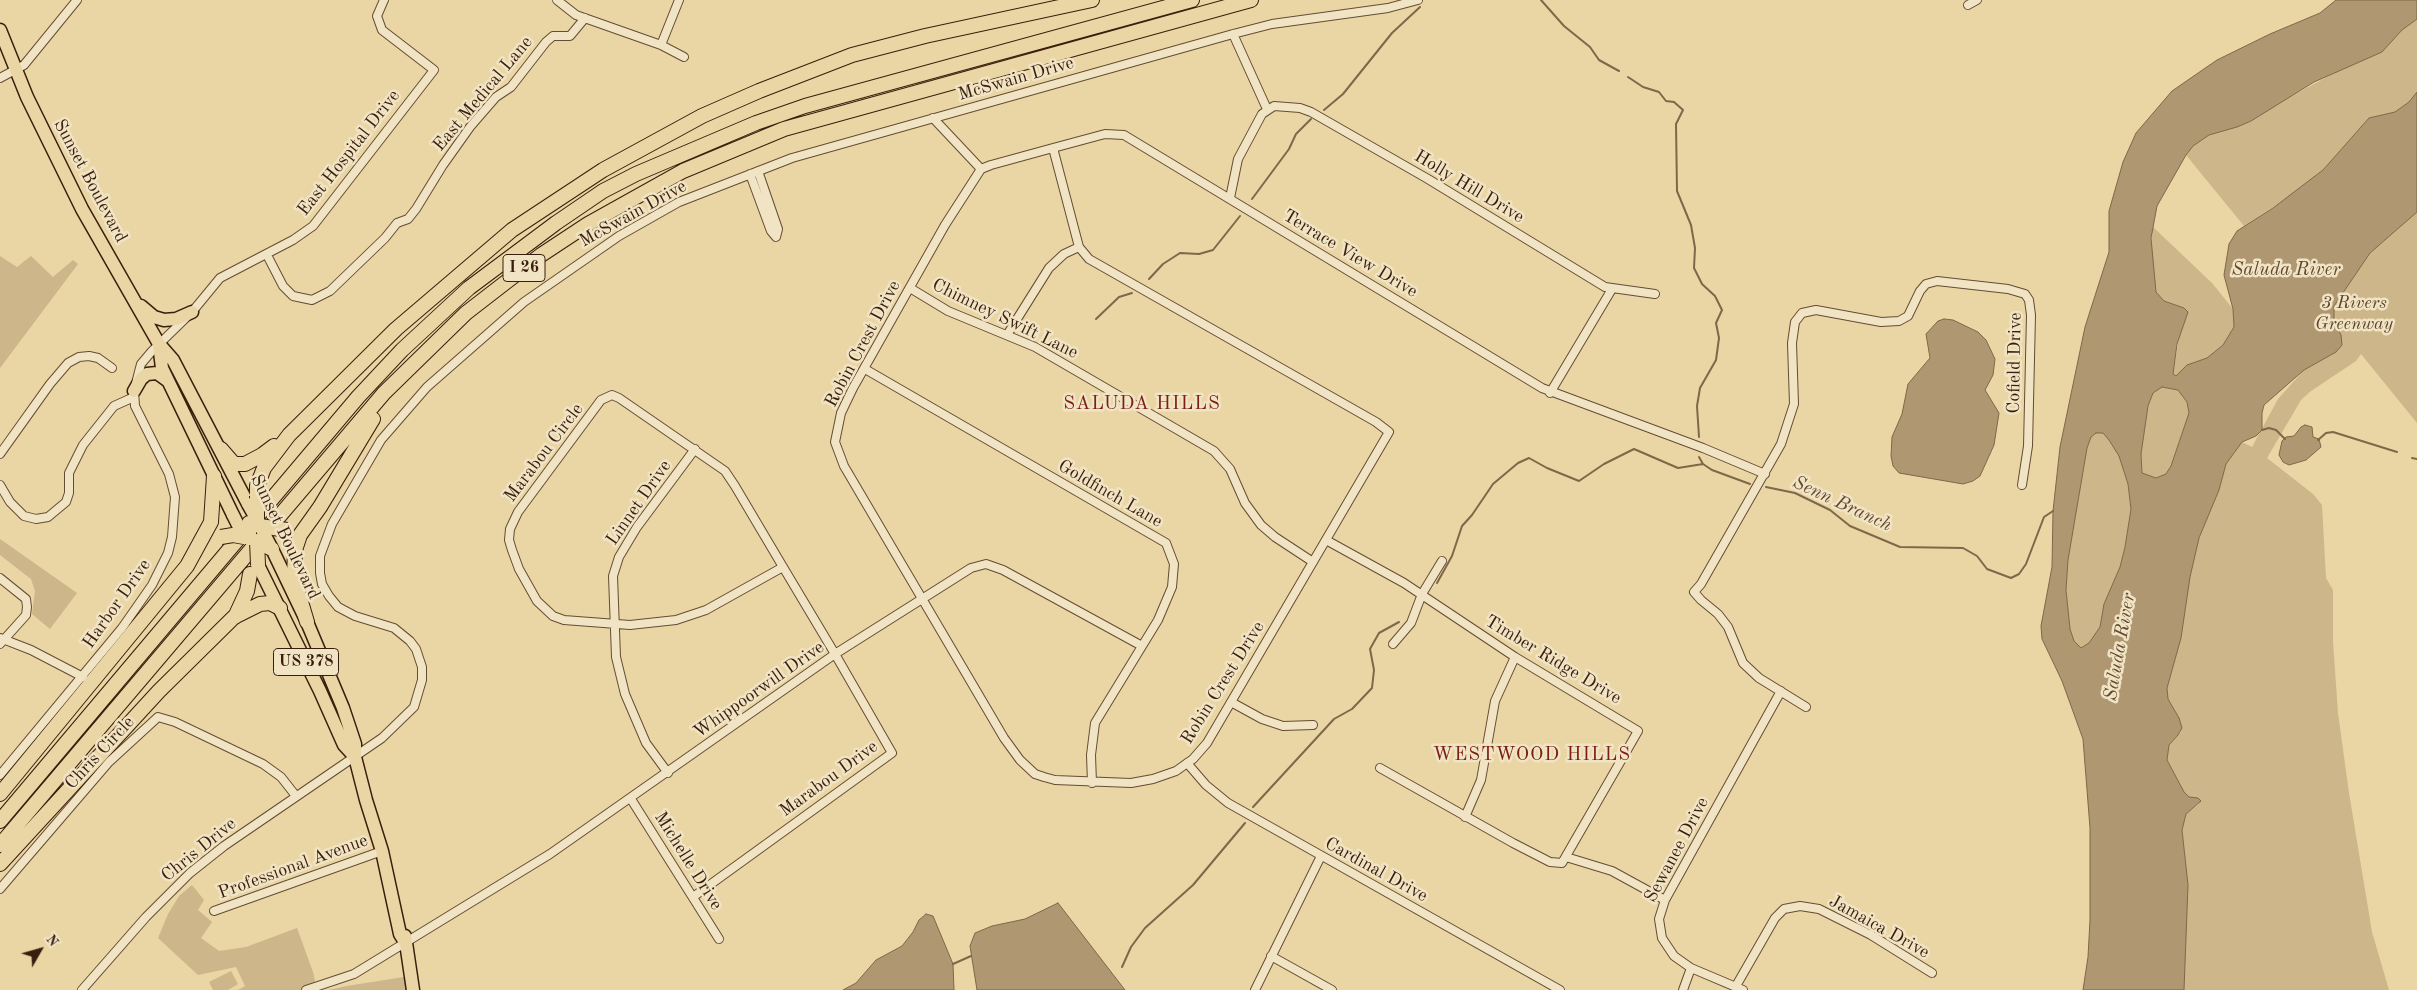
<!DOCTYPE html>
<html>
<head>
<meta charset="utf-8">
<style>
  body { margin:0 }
  #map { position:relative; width:2417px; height:990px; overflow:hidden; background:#ead5a4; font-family:"Old Standard TT",serif }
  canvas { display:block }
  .north { position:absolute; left:15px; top:925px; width:50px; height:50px; -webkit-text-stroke:4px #f1e4c4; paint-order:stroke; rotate:52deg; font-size:14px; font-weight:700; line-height:20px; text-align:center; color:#391e0d }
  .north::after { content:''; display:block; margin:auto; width:18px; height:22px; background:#391e0d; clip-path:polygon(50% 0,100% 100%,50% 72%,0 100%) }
</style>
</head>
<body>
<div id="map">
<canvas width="2417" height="990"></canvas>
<div class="north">N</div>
</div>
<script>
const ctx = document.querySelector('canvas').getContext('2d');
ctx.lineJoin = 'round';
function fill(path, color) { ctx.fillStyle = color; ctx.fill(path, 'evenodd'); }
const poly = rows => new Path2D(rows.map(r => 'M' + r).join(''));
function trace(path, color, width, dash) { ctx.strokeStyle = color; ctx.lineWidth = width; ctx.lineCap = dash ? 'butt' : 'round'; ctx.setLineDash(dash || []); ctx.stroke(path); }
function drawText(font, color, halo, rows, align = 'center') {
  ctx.font = font + ' "Old Standard TT",serif'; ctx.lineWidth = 5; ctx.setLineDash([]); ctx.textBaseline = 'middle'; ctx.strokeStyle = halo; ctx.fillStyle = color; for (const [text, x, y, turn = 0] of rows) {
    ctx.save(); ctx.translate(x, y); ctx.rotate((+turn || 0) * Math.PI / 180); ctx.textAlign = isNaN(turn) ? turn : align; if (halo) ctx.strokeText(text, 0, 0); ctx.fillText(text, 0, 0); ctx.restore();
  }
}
fill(poly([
  [2417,19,2417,92,2409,102,2395,112,2369,118,2323,170,2293,194,2244,226,2186,155,2193,146,2209,135,2237,127,2251,121,2270,108,2336,72,2382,52,2402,30],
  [2417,212,2417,423,2361,354,2356,361,2311,391,2301,400,2267,458,2313,494,2322,505,2326,578,2333,590,2333,642,2338,713,2349,793,2372,932,2389,990,2184,990,2188,885,2182,830,2186,814,2199,804,2198,798,2189,797,2184,792,2167,760,2169,745,2181,732,2176,712,2168,699,2167,688,2181,638,2190,577,2199,538,2219,490,2226,464,2242,442,2252,447,2278,399,2304,370,2336,352,2341,335,2334,320,2334,306,2370,253],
  [2152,226,2212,283,2233,309,2234,327,2223,345,2207,358,2187,365,2176,376,2173,374,2184,308,2164,301,2156,292,2151,249],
  [0,256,17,267,31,256,53,277,73,260,78,264,0,368],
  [2162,387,2178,390,2187,402,2189,413,2171,466,2166,474,2156,478,2142,473,2141,454,2148,406,2153,393],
  [2096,433,2103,433,2109,440,2119,456,2128,484,2131,508,2125,547,2120,567,2104,604,2100,627,2089,643,2081,649,2074,641,2070,629,2066,590,2068,560,2087,448,2091,437],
  [0,539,77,593,50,629,32,614,35,591,31,579,0,555],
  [192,885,204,900,198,910,212,922,201,938,219,951,246,947,297,928,313,972,317,990,238,990,245,986,236,967,198,975,158,938,168,914,179,896],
  [231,971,238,984,228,990,213,990,209,982],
  [410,976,413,990,328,990,347,986]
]), '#ccb68a');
const water = poly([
  [2336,0,2417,0,2417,19,2402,30,2382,52,2314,82,2251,121,2237,127,2209,135,2193,146,2186,155,2157,206,2151,238,2156,292,2164,301,2184,308,2188,312,2177,344,2173,374,2176,376,2187,365,2207,358,2223,345,2234,327,2233,309,2224,275,2229,244,2237,231,2273,208,2323,170,2369,118,2395,112,2409,102,2417,92,2417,212,2370,253,2334,306,2334,320,2341,335,2342,345,2336,352,2304,370,2264,405,2262,413,2262,430,2256,436,2242,442,2226,464,2219,490,2199,538,2190,577,2181,638,2167,688,2168,699,2179,718,2182,728,2178,735,2169,745,2167,760,2184,792,2189,797,2198,798,2201,801,2186,814,2182,830,2188,885,2184,990,2083,990,2088,957,2090,920,2090,828,2083,739,2062,681,2042,639,2041,626,2052,567,2053,511,2060,447,2085,327,2109,252,2109,211,2123,162,2136,133,2172,91,2217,60,2270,34,2320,13,2336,0],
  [2162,387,2178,390,2187,402,2189,413,2171,466,2166,474,2156,478,2142,473,2141,454,2148,406,2153,393,2162,387],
  [2096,433,2103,433,2109,440,2119,456,2128,484,2131,509,2125,547,2120,567,2104,604,2100,627,2089,643,2081,648,2074,641,2070,629,2066,590,2068,560,2087,448,2091,437,2096,433],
  [1944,319,1953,320,1978,332,1986,340,1995,359,1993,375,1985,390,1999,413,1994,445,1980,476,1973,481,1963,484,1899,473,1893,466,1891,456,1892,437,1902,414,1908,384,1930,358,1926,334,1938,321,1944,319],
  [2305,425,2312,427,2313,437,2319,439,2321,447,2306,460,2289,465,2283,462,2279,455,2282,441,2286,437,2294,436,2301,427,2305,425],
  [1058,903,1125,990,977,990,970,946,975,933,992,926,1025,919,1058,903],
  [926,914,933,916,953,964,954,990,843,990,856,983,876,960,902,946,913,932,919,920,926,914]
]);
fill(water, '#ae9771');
trace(water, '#7f6749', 1);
trace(poly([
  [1541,0,1564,26,1590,47,1599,60,1619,71],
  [1628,77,1643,87,1659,92,1666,101,1674,102,1683,110,1676,124,1677,191,1691,225,1695,248,1694,268,1702,284,1715,296,1722,310,1716,323,1719,338,1716,360,1700,388,1697,406,1699,437],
  [1324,110,1343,94,1392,33,1420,7],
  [1252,199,1289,149,1296,134,1311,119],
  [1149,279,1163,264,1180,253,1199,254,1213,250,1240,216],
  [1096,319,1119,297,1132,293],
  [2262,430,2269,428,2276,430,2285,439],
  [2318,440,2326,433,2333,432,2397,452],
  [1699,457,1703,464,1712,470,1750,484],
  [2412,458,2417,459],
  [1766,487,1795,493,1830,510,1850,526,1900,547,1963,548,1977,556,1987,569,2011,578,2019,574,2026,564,2044,517,2053,511],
  [1437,583,1452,556,1462,526,1472,515,1493,484,1518,463,1529,458,1547,468,1579,481,1604,464,1634,449,1678,468,1703,464],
  [1253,807,1334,719,1352,709,1372,688,1374,670,1370,649,1379,633,1399,622],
  [953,964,971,956],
  [1122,967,1131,947,1145,928,1193,885,1245,823]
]), '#7f6749', 2);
const street = poly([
  [557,0,576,15,661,45,684,57],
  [1968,5,1977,0],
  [1233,34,1267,109],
  [661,45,679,0],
  [0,78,24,65,77,0],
  [933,118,981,169],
  [1053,148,1079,247,1089,259,1376,422,1389,432,1207,743,1193,759,1176,771,1153,779,1131,783,1055,780,1044,777,1035,774,1020,760,1004,738,844,466,835,442,841,413,853,388,945,225,981,169,991,165,1053,148,1105,134,1124,135,1542,388,1703,448,1765,474],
  [750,174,771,231,776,237,778,229,758,171],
  [1230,198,1238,159,1262,114,1274,106,1300,108,1311,112,1428,179,1605,287,1655,294],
  [267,255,283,286,293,296,312,300,330,291,385,238,397,223,408,219,416,209,443,165,470,127,496,97,511,87,546,42,553,36,570,36,585,18],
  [910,288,948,311,1035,347,1214,451,1230,469,1245,503,1261,525,1275,537,1313,562],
  [1007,335,1049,268,1064,254,1079,247],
  [865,369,1166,543,1174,564,1172,587,1158,620,1095,723,1091,755,1092,783],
  [1550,393,1612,289],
  [0,454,50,384,68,363,79,357,89,356,98,358,112,368],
  [0,485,10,502,24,516,36,519,48,517,66,502,69,493,69,473,83,445,114,406,134,397],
  [1326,540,1404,583,1515,657,1638,731,1562,863,1550,862,1513,843,1380,768],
  [0,578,26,599,27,607,26,615,0,644],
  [0,638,31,650,83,677],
  [1393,644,1411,623,1422,594,1442,561],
  [1231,702,1262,719,1283,726,1313,725],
  [1806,707,1759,678,1743,663,1728,627,1718,614,1701,600,1694,592,1701,584,1781,444,1794,404,1792,343,1795,322,1802,313,1816,310,1881,322,1899,321,1908,316,1920,291,1926,284,1937,281,2008,289,2025,294,2029,300,2031,315,2028,446,2022,485],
  [1187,763,1206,785,1228,803,1560,990],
  [668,773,646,743,625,694,616,657,613,576,619,557,637,527,695,449],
  [0,775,122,628,152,585,168,553,172,537,175,497,169,474,135,406,134,391,141,364,152,351,192,312,220,278,293,240,313,226,434,70,382,30,377,16,384,0],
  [631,799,719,939],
  [1465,817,1481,780,1495,701,1515,657],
  [1566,857,1612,871,1665,900],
  [0,889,109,762,158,717,175,722,263,764,281,777,296,796],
  [693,897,892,753,835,654,783,567,735,486,725,471,619,398,612,395,601,400,518,512,510,529,509,540,512,550,519,569,537,601,553,616,564,620,630,625,676,620,706,610,783,567],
  [214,911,382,851],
  [1271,956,1332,990],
  [1736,986,1775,918,1784,909,1800,906,1819,909,1871,935,1932,973],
  [82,990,146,917,190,873,224,846,382,738,414,707,422,680,422,667,416,649,410,641,394,628,355,616,338,607,329,596,322,584,320,573,320,556,332,524,381,440,427,387,524,302,619,236,679,202,792,158,1233,34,1272,24,1388,8,1418,0],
  [306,990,354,974,550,854,835,654,971,568,986,564,1003,570,1142,646],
  [1255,990,1321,856],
  [1683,990,1691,968],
  [1743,990,1691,968,1674,956,1662,938,1659,919,1665,900,1781,691]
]);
const primary = poly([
  [0,30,27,97,82,209,159,344,173,360,248,504],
  [141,306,154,317,164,320,176,319,192,312],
  [159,344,162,368,233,515],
  [134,391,141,379,147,374,157,373,168,381],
  [272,549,307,622,343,708,355,744,355,757,366,800,382,851,400,934,405,942],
  [258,565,320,691,344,745,355,757],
  [405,936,413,990]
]);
const highway = poly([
  [221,449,234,464,245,464,262,455,274,446],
  [257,496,257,486,264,468,289,435,396,329,512,230,603,170,702,116,759,91,852,55,925,36,1092,0],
  [235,617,247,591,250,574],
  [307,622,294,578,295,550,300,535,320,507,373,419],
  [0,794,187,566,211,522,214,476],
  [0,821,358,397,402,350,469,288,556,223,603,191,636,174,756,123,805,106,1192,0],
  [0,845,384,393,466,313,541,255,588,224,683,171,784,129,1251,0],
  [0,864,159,691,234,617,260,604,270,603,280,608]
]);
trace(street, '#654c33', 10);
trace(primary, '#391e0d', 15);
trace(highway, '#391e0d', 16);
trace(street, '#f1e4c4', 8);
trace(primary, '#ead5a4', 12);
trace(highway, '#ead5a4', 14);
const primaryBridge = poly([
  [248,504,257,520],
  [233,515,244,537],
  [260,526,272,549]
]);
const highwayBridge = poly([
  [257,496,257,520],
  [260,526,287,530],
  [221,537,233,535,244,537],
  [249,538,249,523,257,525],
  [258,565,257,541,272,549]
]);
trace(primaryBridge, '#391e0d', 15, []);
trace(highwayBridge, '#391e0d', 16, []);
trace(primaryBridge, '#ead5a4', 12);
trace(highwayBridge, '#ead5a4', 14);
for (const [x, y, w] of [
  [524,268,42],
  [306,662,65]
]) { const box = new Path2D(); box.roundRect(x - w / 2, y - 13.5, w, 27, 4); ctx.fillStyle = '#f1e4c4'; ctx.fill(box); trace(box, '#391e0d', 1); }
drawText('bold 16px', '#391e0d', null, [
  ["I 26",524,268],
  ["US 378",306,662]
]);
drawText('18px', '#391e0d', '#f1e4c4', [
  ["McSwain Drive",1016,79,-16],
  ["East Medical Lane",483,94,-50],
  ["East Hospital Drive",349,153,-52],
  ["Sunset Boulevard",90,181,62],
  ["Holly Hill Drive",1469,187,31],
  ["McSwain Drive",633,214,-29],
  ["Terrace View Drive",1350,254,31],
  ["Chimney Swift Lane",1005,319,26],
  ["Robin Crest Drive",863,344,-62],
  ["Cofield Drive",2015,363,-89],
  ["Marabou Circle",544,453,-53],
  ["Goldfinch Lane",1110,494,30],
  ["Linnet Drive",639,503,-55],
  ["Sunset Boulevard",285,537,64],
  ["Harbor Drive",117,604,-55],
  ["Timber Ridge Drive",1553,660,31],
  ["Robin Crest Drive",1223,683,-58],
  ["Whippoorwill Drive",759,690,-35],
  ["Chris Circle",100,753,-47],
  ["Marabou Drive",829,779,-36],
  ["Chris Drive",199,850,-39],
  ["Sewanee Drive",1677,850,-62],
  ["Michelle Drive",688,861,58],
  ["Professional Avenue",293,867,-20],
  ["Cardinal Drive",1376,870,29],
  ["Jamaica Drive",1879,927,29]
]);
drawText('italic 18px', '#5e442c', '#f1e4c4', [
  ["3 Rivers",2354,303],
  ["Greenway",2354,324]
]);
drawText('italic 19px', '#624830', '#f1e4c4', [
  ["Saluda River",2286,270],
  ["Senn Branch",1842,504,25],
  ["Saluda River",2120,647,-80]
]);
ctx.letterSpacing = '1px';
drawText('19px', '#7a1f14', '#f1e4c4', [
  ["SALUDA HILLS",1142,404],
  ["WESTWOOD HILLS",1532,755]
]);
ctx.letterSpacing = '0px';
</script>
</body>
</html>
